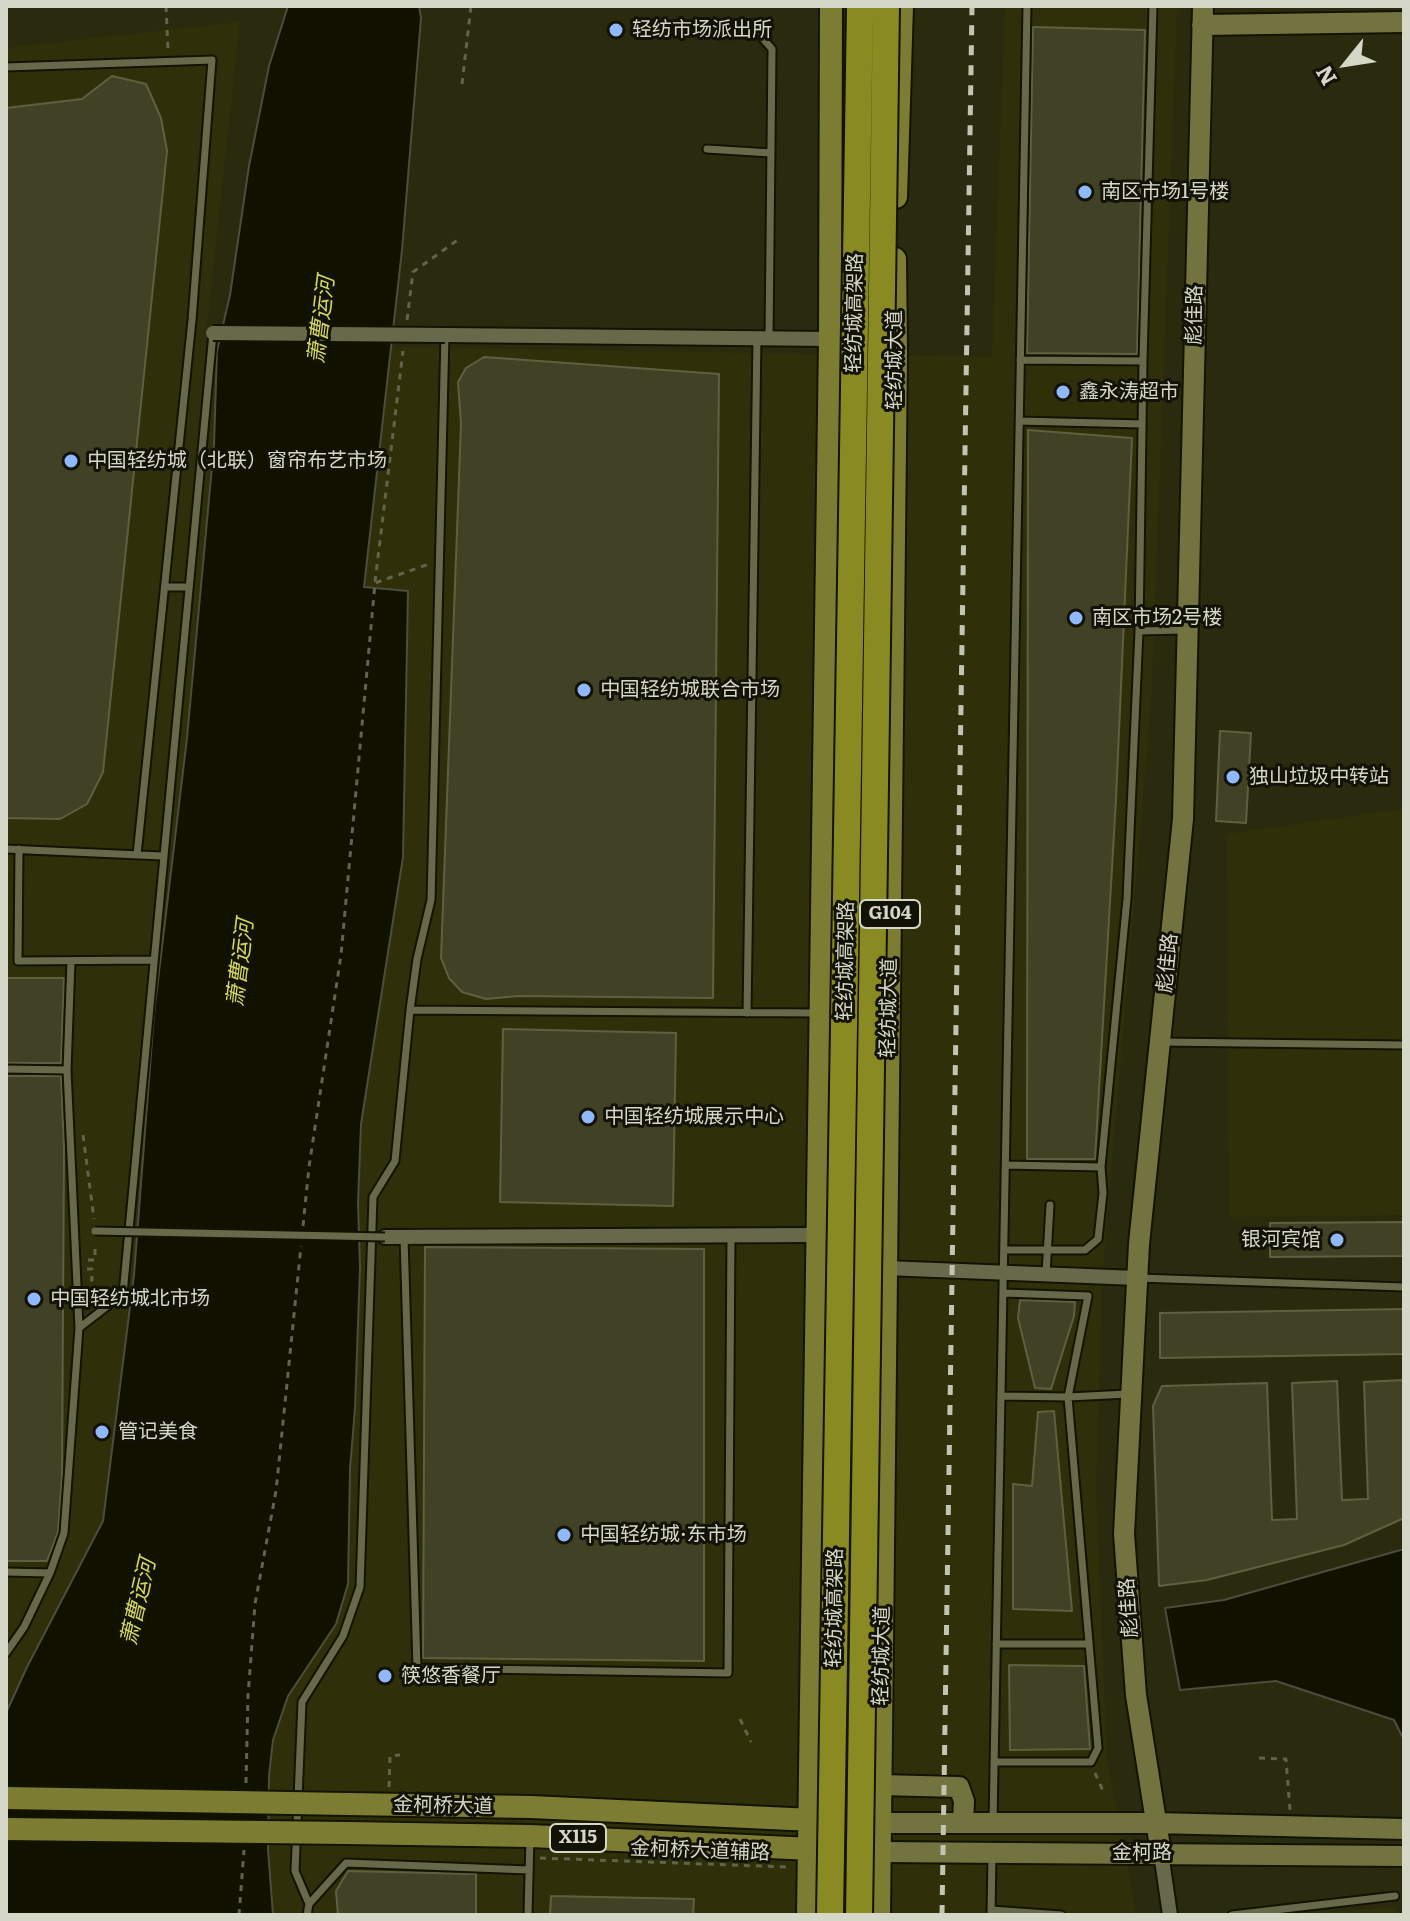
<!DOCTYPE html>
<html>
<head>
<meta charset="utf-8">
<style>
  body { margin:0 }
  #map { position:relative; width:1410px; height:1921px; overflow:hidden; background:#2a2b0e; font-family:Literata,serif }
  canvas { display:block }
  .frame { position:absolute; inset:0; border:8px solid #d6d8c7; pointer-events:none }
  .north { position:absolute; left:1306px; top:24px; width:80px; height:80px; -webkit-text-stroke:6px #121207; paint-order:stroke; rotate:240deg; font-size:22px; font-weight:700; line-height:32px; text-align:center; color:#d6d8c7 }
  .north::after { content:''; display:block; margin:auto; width:28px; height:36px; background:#d6d8c7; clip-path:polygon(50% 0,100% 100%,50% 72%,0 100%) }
</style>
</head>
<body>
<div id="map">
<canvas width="1410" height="1921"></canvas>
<div class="frame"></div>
<div class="north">N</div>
</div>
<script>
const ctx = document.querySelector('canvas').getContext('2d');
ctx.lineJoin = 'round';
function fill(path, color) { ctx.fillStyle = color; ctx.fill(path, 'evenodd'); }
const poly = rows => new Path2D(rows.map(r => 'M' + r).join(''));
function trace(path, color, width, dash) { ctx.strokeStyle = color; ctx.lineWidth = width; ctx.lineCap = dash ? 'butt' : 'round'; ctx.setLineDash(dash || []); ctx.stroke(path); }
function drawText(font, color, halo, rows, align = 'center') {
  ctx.font = font + ' Literata,"Noto Sans SC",serif'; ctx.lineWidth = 6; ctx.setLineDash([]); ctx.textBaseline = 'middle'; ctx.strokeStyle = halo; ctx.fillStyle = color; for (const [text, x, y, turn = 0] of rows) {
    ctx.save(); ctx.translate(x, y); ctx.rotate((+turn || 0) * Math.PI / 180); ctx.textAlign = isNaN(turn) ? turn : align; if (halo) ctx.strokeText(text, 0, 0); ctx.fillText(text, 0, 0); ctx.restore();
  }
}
fill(poly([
  [1005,6,1177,6,1151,705,1102,1280,1096,1492,1107,1757,1136,1915,6,1915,6,48,240,22,205,344,992,357],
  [1404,809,1404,1215,1229,1217,1227,834],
  [1396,1907,1397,1915,1287,1915]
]), '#2f300a');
const water = poly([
  [288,6,419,6,421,18,402,250,364,587,408,591,403,857,361,1124,358,1203,360,1268,355,1408,350,1469,348,1584,336,1624,288,1696,273,1740,269,1775,268,1850,273,1915,6,1915,6,1713,27,1667,103,1521,134,1275,154,1014,187,738,214,445,217,351,230,295,249,166,269,66,288,6],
  [1404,1549,1404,1740,1394,1720,1276,1681,1180,1690,1165,1608,1224,1600,1404,1549]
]);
fill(water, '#110');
trace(water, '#4c4d3c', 2);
const building = poly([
  [1033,27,1145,30,1137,354,1027,353,1033,27],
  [112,76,146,84,161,118,167,151,103,772,87,804,60,819,6,818,6,108,82,99,112,76],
  [484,357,719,374,713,998,518,996,486,999,462,992,449,978,441,958,461,424,458,382,466,368,484,357],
  [1028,430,1132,438,1116,799,1095,1159,1027,1159,1028,430],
  [1220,731,1251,733,1246,823,1216,821,1220,731],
  [6,978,64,978,61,1063,6,1063,6,978],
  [503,1029,676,1033,673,1206,500,1202,503,1029],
  [6,1076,61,1076,64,1147,62,1477,58,1532,47,1561,6,1561,6,1076],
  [1404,1222,1404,1256,1270,1257,1270,1223,1404,1222],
  [425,1247,704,1249,704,1661,423,1658,425,1247],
  [1020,1300,1075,1302,1074,1316,1051,1389,1035,1388,1018,1318,1020,1300],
  [1404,1309,1404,1354,1160,1358,1160,1313,1404,1309],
  [1404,1380,1404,1518,1344,1545,1207,1580,1159,1586,1153,1406,1162,1386,1267,1383,1272,1520,1297,1519,1292,1383,1337,1381,1342,1500,1368,1499,1364,1382,1404,1380],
  [1054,1411,1072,1611,1013,1609,1013,1484,1032,1486,1038,1412,1054,1411],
  [1009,1665,1084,1666,1090,1749,1010,1750,1009,1665],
  [348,1871,476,1874,476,1915,338,1915,336,1891,348,1871],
  [551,1896,694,1899,693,1915,550,1915,551,1896]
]);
fill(building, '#414225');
trace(building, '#5f6042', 2);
const lane = poly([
  [732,24,750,24,772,49,769,339],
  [6,67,212,60,192,320,137,855],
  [707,149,771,153],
  [1020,360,1143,361],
  [1019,421,1142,424],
  [165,587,188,587],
  [1139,631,1185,630],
  [6,849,162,856],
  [19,849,18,961,154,960],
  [71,961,67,1070,79,1328],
  [410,1010,816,1013],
  [747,1013,757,338],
  [1162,1042,1404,1045],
  [6,1069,67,1070],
  [1006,1165,1101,1167],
  [404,1237,417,1668,728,1673,731,1235],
  [1005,1250,1085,1250,1098,1239,1103,1193,1101,1167,1127,899,1139,631,1143,361,1153,6],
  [1046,1274,1050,1205],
  [1138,1278,1404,1287],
  [1002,1396,1068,1397,1128,1394],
  [6,1572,50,1573],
  [996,1644,1089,1644],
  [6,1653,24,1627,50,1573,64,1533,79,1328,123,1294,213,333],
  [994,1762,1091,1762,1098,1748,1068,1397,1088,1296,1004,1293],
  [993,1821,1027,6],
  [309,1904,346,1863,529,1870],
  [991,1910,1061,1915],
  [307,1915,309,1904,295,1871,302,1702,343,1636,360,1587,373,1197,395,1161,410,1010,417,959,431,900,445,335],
  [528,1915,530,1837],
  [991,1915,992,1853],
  [1232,1915,1395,1896]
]);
const street = poly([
  [445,335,830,339],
  [385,1237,816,1235],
  [886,1268,1137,1278],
  [1161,1853,1170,1915]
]);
const secondary = poly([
  [1202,25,1404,22],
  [881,1785,959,1787,964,1801,963,1823],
  [881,1823,1155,1823,1404,1829],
  [880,1852,1404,1856],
  [1161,1853,1136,1695,1124,1534,1139,1244,1183,819,1203,6]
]);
const primary = poly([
  [896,197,902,6],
  [347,1804,531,1807,878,1823],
  [346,1833,530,1836,877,1852],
  [808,1915,830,339,831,6],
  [879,1915,896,354,895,259]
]);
trace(lane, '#131300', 11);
trace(street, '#131300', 18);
trace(secondary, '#131300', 24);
trace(primary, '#131300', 26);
trace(poly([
  [166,6,168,50],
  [462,84,471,6],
  [407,320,413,272,459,239],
  [375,582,403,351],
  [83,1135,94,1219],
  [303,1226,309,1167,341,955,375,583,429,564],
  [88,1260,95,1260,95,1243],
  [87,1269,92,1269,92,1280,88,1280],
  [740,1719,751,1742],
  [1259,1758,1286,1759,1290,1810],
  [1095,1773,1103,1791],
  [246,1783,248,1696,255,1604,276,1491,301,1246],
  [389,1787,390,1756,400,1755],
  [540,1858,787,1867],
  [239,1915,244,1850]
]), '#61634a', 3, [6, 6]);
trace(lane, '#68694b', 7);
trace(street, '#68694b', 14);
trace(secondary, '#72733f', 20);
trace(primary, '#7c7d32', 22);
trace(poly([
  [942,1915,972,6]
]), '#c3c5b3', 5, [10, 10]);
const laneBridge = poly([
  [95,1231,385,1237]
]);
const streetBridge = poly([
  [213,333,445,335]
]);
const primaryBridge = poly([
  [6,1798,347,1804],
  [6,1829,346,1833]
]);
const highwayBridge = poly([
  [830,1915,860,6],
  [859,1915,886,6]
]);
trace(laneBridge, '#131300', 11, []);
trace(streetBridge, '#131300', 18, []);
trace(primaryBridge, '#131300', 26, []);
trace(highwayBridge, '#131300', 30, []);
trace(laneBridge, '#68694b', 7);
trace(streetBridge, '#68694b', 14);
trace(primaryBridge, '#7c7d32', 22);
trace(highwayBridge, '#898b22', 26);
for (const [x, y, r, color] of [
  [616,30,8,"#90b8fd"],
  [1085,192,8,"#90b8fd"],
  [1063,392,8,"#90b8fd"],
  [71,461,8,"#90b8fd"],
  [1076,618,8,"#90b8fd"],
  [584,690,8,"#90b8fd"],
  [1233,777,8,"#90b8fd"],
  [588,1117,8,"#90b8fd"],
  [1337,1240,8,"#90b8fd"],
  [34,1299,8,"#90b8fd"],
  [102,1432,8,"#90b8fd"],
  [564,1535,8,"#90b8fd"],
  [385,1676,8,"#90b8fd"]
]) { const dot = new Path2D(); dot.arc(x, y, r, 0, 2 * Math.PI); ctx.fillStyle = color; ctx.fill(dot); trace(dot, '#121207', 3); }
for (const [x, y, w] of [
  [890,914,60],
  [578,1838,56]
]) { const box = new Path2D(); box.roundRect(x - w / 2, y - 14, w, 28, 6); ctx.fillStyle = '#121207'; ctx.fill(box); trace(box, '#d6d8c7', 2); }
drawText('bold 18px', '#d6d8c7', null, [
  ["G104",890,914],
  ["X115",578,1838]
]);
drawText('20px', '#d6d8c7', '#121207', [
  ["轻纺市场派出所",632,30],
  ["南区市场1号楼",1101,192],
  ["鑫永涛超市",1079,392],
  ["中国轻纺城（北联）窗帘布艺市场",87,461],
  ["南区市场2号楼",1092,618],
  ["中国轻纺城联合市场",600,690],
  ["独山垃圾中转站",1249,777],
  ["中国轻纺城展示中心",604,1117],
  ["银河宾馆",1321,1240,"right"],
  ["中国轻纺城北市场",50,1299],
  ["管记美食",118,1432],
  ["中国轻纺城·东市场",580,1535],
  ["筷悠香餐厅",401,1676]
], 'left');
drawText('20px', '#d6d8c7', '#121207', [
  ["轻纺城高架路",855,313,-89],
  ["彪佳路",1195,315,-89],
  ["轻纺城大道",895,360,-90],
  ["轻纺城高架路",846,961,-89],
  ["彪佳路",1168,963,-84],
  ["轻纺城大道",889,1008,-89],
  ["轻纺城高架路",835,1608,-89],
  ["彪佳路",1129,1608,-94],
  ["轻纺城大道",882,1656,-89],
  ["金柯桥大道",443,1806,1],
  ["金柯桥大道辅路",700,1851,2],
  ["金柯路",1142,1853]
]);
drawText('italic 22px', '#d3d661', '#121207', [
  ["萧曹运河",322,320,-83],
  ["萧曹运河",241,963,-83],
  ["萧曹运河",139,1602,-77]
]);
</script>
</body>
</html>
